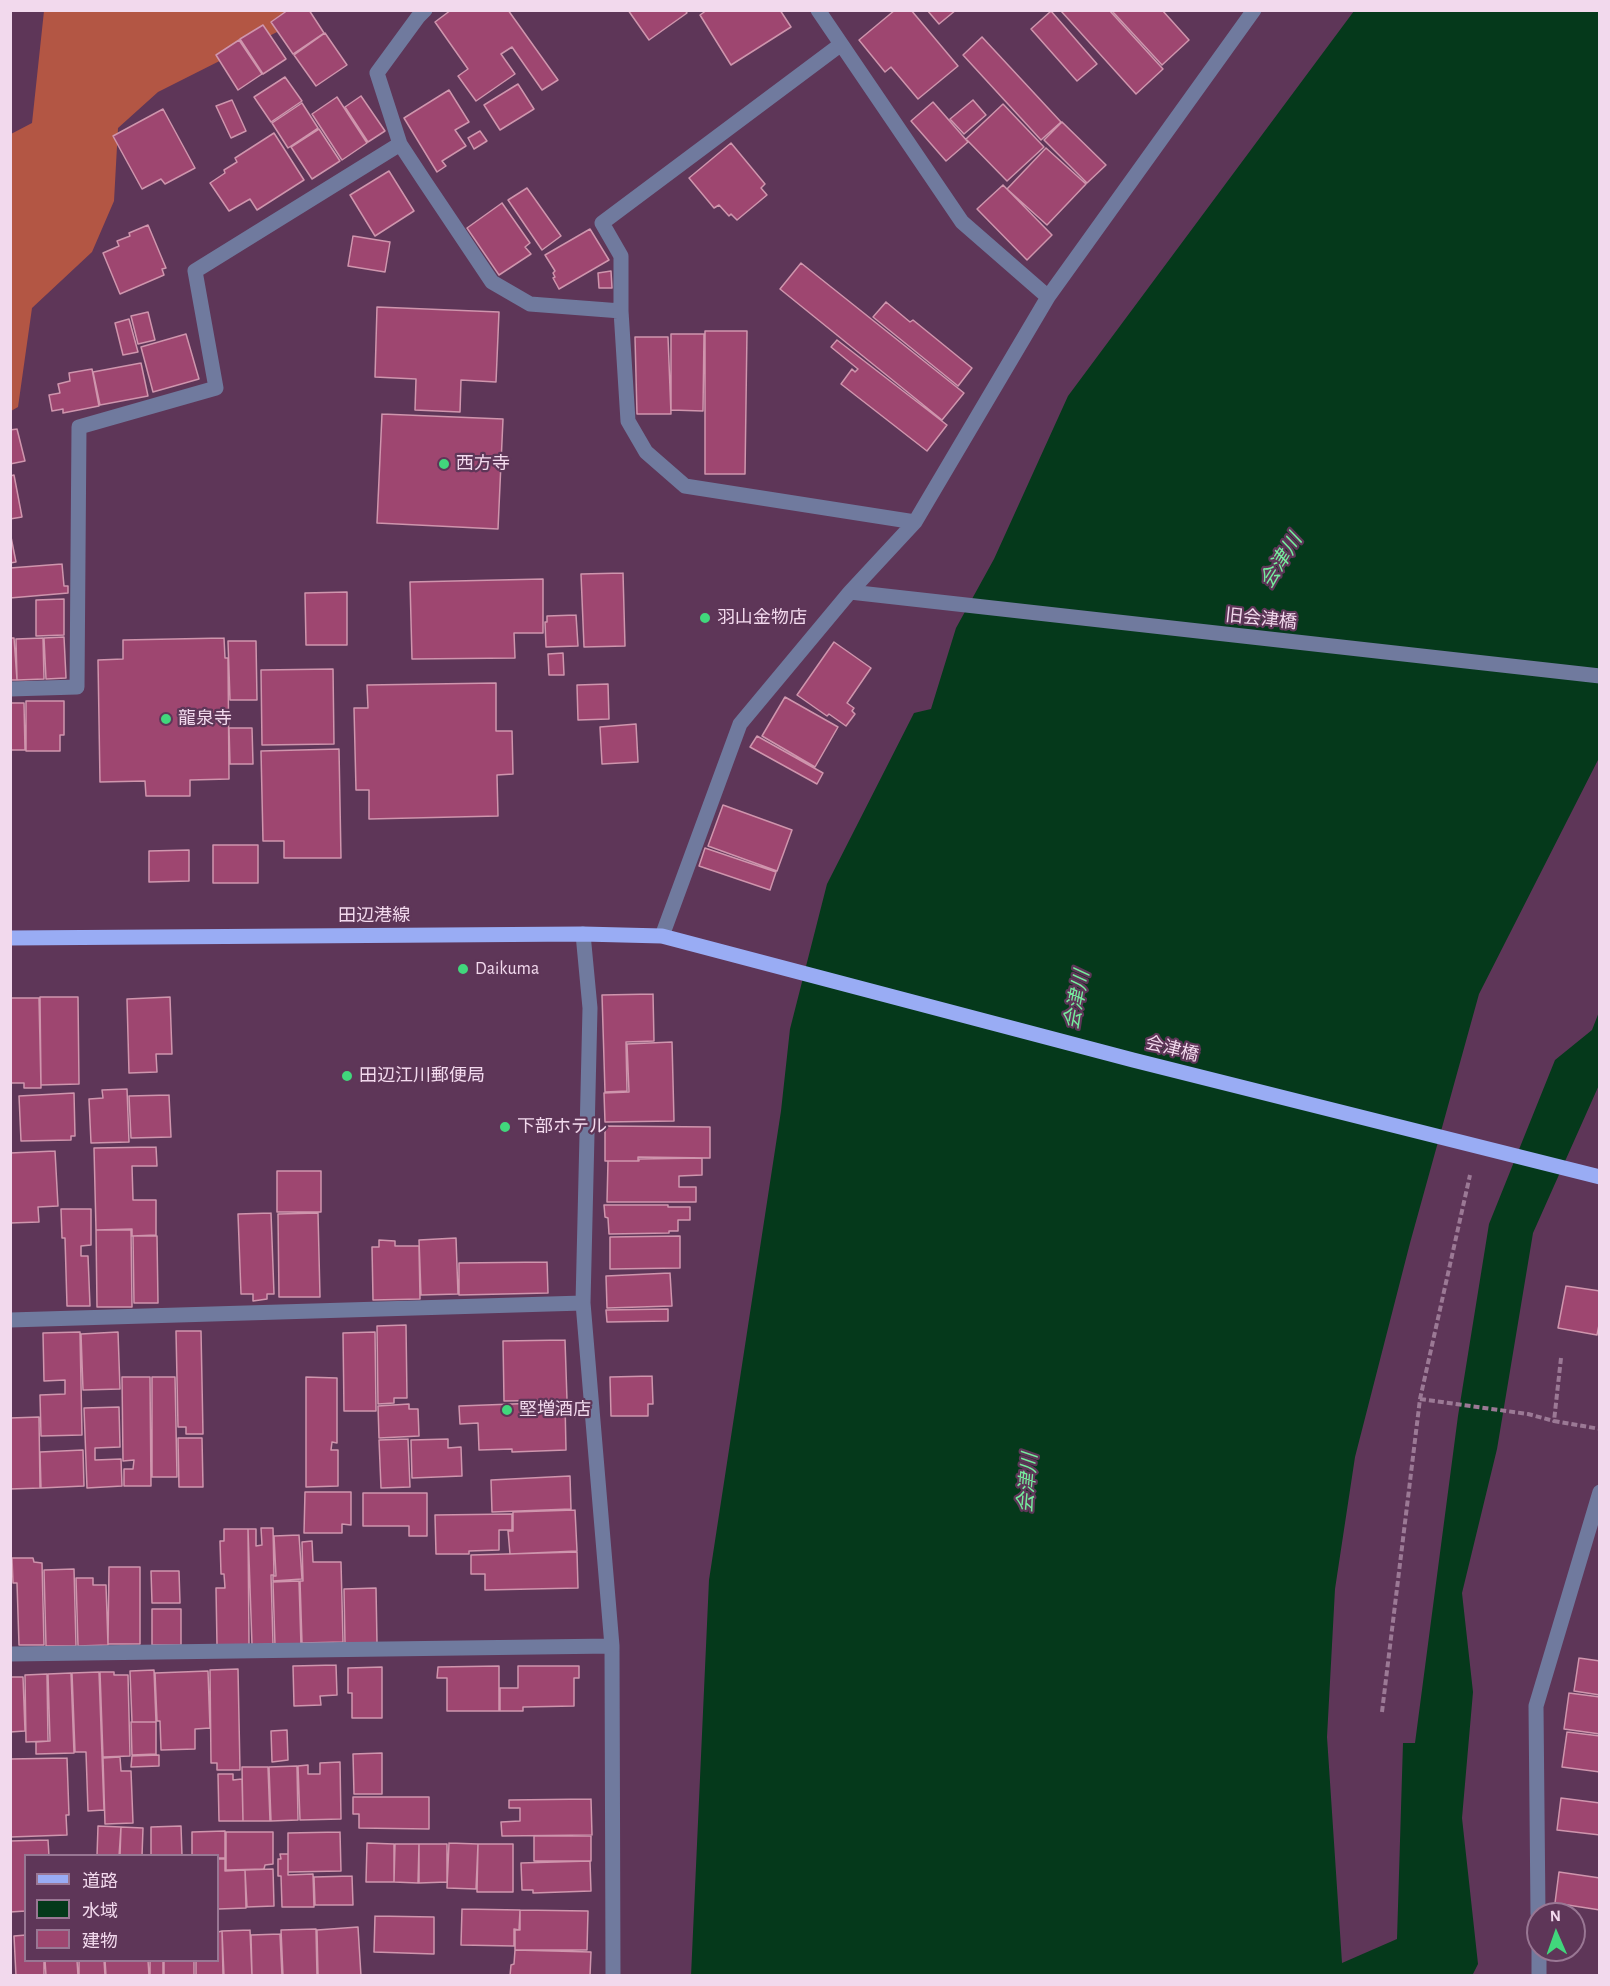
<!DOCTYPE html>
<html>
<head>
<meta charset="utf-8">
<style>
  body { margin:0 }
  #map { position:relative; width:1610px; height:1986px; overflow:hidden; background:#5e3658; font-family:"Alegreya Sans","Noto Sans JP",sans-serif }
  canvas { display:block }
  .frame { position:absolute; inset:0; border:12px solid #f2d9ed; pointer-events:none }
  .legend { position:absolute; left:24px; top:1854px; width:195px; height:108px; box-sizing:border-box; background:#5e3658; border:2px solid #997794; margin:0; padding:8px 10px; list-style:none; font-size:18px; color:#f2d9ed }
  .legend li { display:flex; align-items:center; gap:12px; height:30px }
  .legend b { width:30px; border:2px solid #997794 }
  .north { position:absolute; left:1526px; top:1902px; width:60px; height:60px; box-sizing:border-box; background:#5e3658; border:2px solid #997794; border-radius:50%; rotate:358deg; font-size:16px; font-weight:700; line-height:24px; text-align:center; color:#f2d9ed }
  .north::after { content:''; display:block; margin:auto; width:21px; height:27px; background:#41d77c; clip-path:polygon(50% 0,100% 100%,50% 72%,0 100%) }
</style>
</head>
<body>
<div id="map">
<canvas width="1610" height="1986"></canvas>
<div class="frame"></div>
<ul class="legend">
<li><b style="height:8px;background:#99acf4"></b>道路</li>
<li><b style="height:16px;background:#05391b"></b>水域</li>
<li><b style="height:16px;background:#9e4670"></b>建物</li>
</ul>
<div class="north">N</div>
</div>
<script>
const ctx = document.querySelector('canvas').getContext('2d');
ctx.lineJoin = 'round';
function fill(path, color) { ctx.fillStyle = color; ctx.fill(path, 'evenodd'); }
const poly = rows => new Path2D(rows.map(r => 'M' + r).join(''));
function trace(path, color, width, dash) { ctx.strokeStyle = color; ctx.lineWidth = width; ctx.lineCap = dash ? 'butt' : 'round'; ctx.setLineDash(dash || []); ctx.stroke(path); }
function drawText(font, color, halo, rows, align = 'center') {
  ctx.font = font + ' "Alegreya Sans","Noto Sans JP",sans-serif'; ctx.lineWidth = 4.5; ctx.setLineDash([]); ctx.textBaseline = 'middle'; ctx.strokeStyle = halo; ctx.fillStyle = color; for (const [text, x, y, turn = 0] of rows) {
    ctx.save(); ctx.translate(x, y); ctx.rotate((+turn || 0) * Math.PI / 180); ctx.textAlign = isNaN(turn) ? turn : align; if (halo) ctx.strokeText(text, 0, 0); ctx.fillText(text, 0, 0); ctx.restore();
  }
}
fill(poly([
  [44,11,287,11,285,28,158,92,118,128,114,201,92,252,32,308,18,407,11,411,11,134,32,123]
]), '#b35644');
fill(poly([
  [1354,11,1599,11,1599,758,1479,994,1410,1243,1355,1457,1335,1589,1327,1737,1342,1963,1397,1939,1403,1743,1415,1743,1458,1416,1489,1224,1555,1060,1592,1030,1599,1012,1599,1085,1533,1233,1497,1449,1462,1593,1473,1692,1462,1818,1478,1964,1472,1976,691,1976,709,1580,781,1111,790,1029,827,884,914,713,931,709,956,628,994,559,1068,396]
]), '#05391b');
const building = poly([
  [288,10,309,10,324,33,293,54,271,22,288,10],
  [451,10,508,10,558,80,542,90,512,47,501,54,515,74,476,101,458,76,468,69,435,22,451,10],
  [628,10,685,10,687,13,649,40,628,10],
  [707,10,780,10,791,27,731,65,700,15,707,10],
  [895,10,911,10,958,66,918,99,891,67,885,72,859,40,895,10],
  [927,10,956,10,939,24,927,10],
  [1109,10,1163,69,1136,94,1061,11,1109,10],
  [1115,10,1162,10,1189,40,1162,65,1113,12,1115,10],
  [1051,11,1097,64,1077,81,1031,29,1051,11],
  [263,25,286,59,263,74,240,39,263,25],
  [325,33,347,65,316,86,294,55,325,33],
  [982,37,1061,122,1041,140,963,55,982,37],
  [239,40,262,74,238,90,216,55,239,40],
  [285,77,302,101,271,122,254,97,285,77],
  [518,84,534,109,500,130,484,105,518,84],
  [449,90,469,122,455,130,466,146,442,161,446,166,437,172,404,118,449,90],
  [361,96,385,131,368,142,345,107,361,96],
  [337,97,367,143,342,160,312,114,337,97],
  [232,100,246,131,231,138,216,106,232,100],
  [973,100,986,115,964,134,950,119,973,100],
  [933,102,968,142,946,161,911,121,933,102],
  [302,103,318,128,288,148,272,123,302,103],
  [1003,104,1044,147,1007,181,966,139,1003,104],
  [163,109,195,168,165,184,161,179,142,189,113,136,163,109],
  [1062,122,1106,165,1087,183,1044,140,1062,122],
  [319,129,340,161,312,179,291,147,319,129],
  [480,131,487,141,474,149,468,138,480,131],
  [274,133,304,180,257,210,250,199,229,211,210,183,225,173,224,170,237,162,235,158,274,133],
  [731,143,765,184,761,188,767,195,737,220,731,214,729,216,719,205,714,208,689,178,731,143],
  [1046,148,1086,184,1047,225,1007,189,1046,148],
  [389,171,414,211,375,236,350,195,389,171],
  [1003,185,1052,235,1027,260,977,209,1003,185],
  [527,188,561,236,542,250,508,200,527,188],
  [502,203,530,243,525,247,531,254,499,275,467,228,502,203],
  [148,225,166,268,162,269,164,275,120,294,103,253,119,246,117,241,130,236,129,233,148,225],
  [590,229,609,260,559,289,553,278,555,277,553,273,555,271,545,255,590,229],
  [353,236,390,242,385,272,348,266,353,236],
  [801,263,964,393,942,420,780,289,801,263],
  [611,271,612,288,599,288,598,273,611,271],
  [886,302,910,322,913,320,972,368,958,386,873,317,886,302],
  [377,307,499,312,496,382,461,380,460,412,415,410,416,379,375,377,377,307],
  [148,312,155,340,138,344,131,316,148,312],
  [129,319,138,352,123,355,115,323,129,319],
  [705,331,747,331,745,474,705,474,705,331],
  [186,334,199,379,153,392,141,347,186,334],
  [671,334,704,334,703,411,671,410,671,334],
  [635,337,668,337,671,414,637,414,635,337],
  [837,340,947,425,927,451,841,384,852,369,855,372,858,369,831,347,837,340],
  [141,363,148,396,100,405,93,372,141,363],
  [92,369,99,406,63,413,63,409,52,411,49,395,60,393,58,384,70,381,69,373,92,369],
  [382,414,503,419,498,529,377,523,382,414],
  [17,429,25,461,10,464,10,430,17,429],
  [14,475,22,517,10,519,10,476,14,475],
  [10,532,16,562,10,563,10,532],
  [62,564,64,586,68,586,68,593,10,598,10,568,62,564],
  [623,573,625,646,584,647,581,574,623,573],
  [543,579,543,633,514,633,515,658,412,659,410,582,543,579],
  [347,592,347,645,306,645,305,593,347,592],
  [64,599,64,635,36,636,36,600,64,599],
  [576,615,578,646,546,647,545,622,547,622,547,616,576,615],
  [64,637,66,678,46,679,44,638,64,637],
  [10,638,14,638,17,680,10,680,10,638],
  [43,638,44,679,17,680,16,639,43,638],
  [224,638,225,658,228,658,229,779,190,780,190,796,146,796,145,781,100,782,98,660,123,659,123,640,224,638],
  [228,641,256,641,257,700,230,700,228,641],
  [834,642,871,668,847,703,854,708,852,711,855,714,846,726,829,714,827,716,797,695,834,642],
  [563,653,564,675,549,675,548,654,563,653],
  [333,669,334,744,262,745,261,670,333,669],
  [496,683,496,731,512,731,513,774,497,775,498,816,369,819,369,790,356,790,354,708,368,708,367,685,496,683],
  [608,684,609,719,578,720,577,685,608,684],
  [785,697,838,727,815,767,762,736,785,697],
  [26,701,64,701,64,735,60,735,60,751,26,751,26,701],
  [10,703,24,703,25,750,10,750,10,703],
  [636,724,638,762,602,764,600,727,636,724],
  [229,728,252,728,253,764,230,764,229,728],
  [757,736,823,773,817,784,750,747,757,736],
  [339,749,341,858,284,858,284,841,263,841,261,751,339,749],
  [723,805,792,830,777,871,708,846,723,805],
  [213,845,258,845,258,883,213,883,213,845],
  [705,848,776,872,770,890,699,866,705,848],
  [189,850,189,881,149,882,149,851,189,850],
  [653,994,654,1041,626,1042,627,1091,605,1092,602,995,653,994],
  [40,997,78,997,79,1084,41,1085,40,997],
  [170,997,172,1054,156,1054,157,1072,129,1073,127,999,170,997],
  [10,998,39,998,41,1088,24,1088,24,1083,10,1083,10,998],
  [672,1042,674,1121,605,1122,604,1093,629,1092,627,1044,672,1042],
  [127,1089,129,1142,91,1143,89,1099,103,1098,102,1090,127,1089],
  [74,1093,75,1136,71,1136,71,1140,21,1141,19,1096,74,1093],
  [169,1095,171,1137,131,1138,129,1096,169,1095],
  [605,1126,710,1127,710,1158,638,1157,638,1161,605,1161,605,1126],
  [156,1147,157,1166,132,1166,133,1200,156,1200,156,1235,132,1236,132,1229,96,1230,94,1148,156,1147],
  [55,1151,58,1206,38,1207,39,1222,10,1223,10,1153,55,1151],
  [702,1158,702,1175,679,1176,679,1187,696,1187,696,1202,607,1202,608,1161,639,1161,639,1159,702,1158],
  [277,1171,321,1171,321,1212,277,1212,277,1171],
  [604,1205,668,1205,668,1207,690,1207,690,1220,678,1220,678,1231,669,1231,669,1233,609,1234,608,1218,605,1217,604,1205],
  [61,1209,91,1209,91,1245,81,1246,81,1256,88,1256,90,1306,67,1306,65,1238,62,1238,61,1209],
  [271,1213,274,1294,267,1294,267,1299,253,1301,253,1294,241,1294,238,1214,271,1213],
  [318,1213,320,1297,279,1297,278,1214,318,1213],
  [96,1230,131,1230,132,1307,97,1307,96,1230],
  [133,1236,157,1236,158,1303,134,1303,133,1236],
  [680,1236,680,1268,610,1269,610,1237,680,1236],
  [456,1238,458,1294,421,1295,419,1240,456,1238],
  [379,1240,395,1241,395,1246,419,1246,420,1299,373,1300,372,1247,379,1247,379,1240],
  [547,1262,548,1293,459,1295,459,1263,547,1262],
  [670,1273,672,1306,607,1308,606,1276,670,1273],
  [1566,1286,1600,1291,1600,1320,1597,1335,1558,1328,1566,1286],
  [668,1309,668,1321,607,1322,606,1310,668,1309],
  [406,1325,407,1398,394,1398,394,1403,378,1404,377,1326,406,1325],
  [176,1331,201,1331,203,1434,186,1434,186,1427,178,1427,176,1331],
  [80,1332,82,1435,41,1436,40,1395,65,1394,65,1380,44,1381,43,1333,80,1332],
  [118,1332,120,1389,83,1390,81,1334,118,1332],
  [375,1332,376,1411,344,1411,343,1333,375,1332],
  [565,1340,567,1400,504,1401,503,1341,565,1340],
  [652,1376,653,1404,648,1404,648,1416,611,1416,610,1377,652,1376],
  [122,1377,150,1377,151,1486,124,1486,124,1469,133,1469,134,1460,123,1461,122,1377],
  [152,1377,175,1377,177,1477,152,1477,152,1377],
  [306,1377,337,1378,337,1443,332,1442,331,1450,338,1450,338,1486,306,1487,306,1377],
  [565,1402,566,1450,512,1452,512,1449,479,1450,478,1423,460,1424,459,1406,565,1402],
  [409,1404,409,1409,418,1409,419,1436,379,1438,378,1406,409,1404],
  [119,1407,120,1447,95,1448,95,1460,121,1459,122,1486,87,1488,84,1408,119,1407],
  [39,1417,40,1488,10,1489,10,1418,39,1417],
  [178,1438,202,1438,203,1487,179,1487,178,1438],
  [408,1439,410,1487,381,1488,379,1440,408,1439],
  [448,1439,448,1448,461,1447,462,1476,412,1478,411,1440,448,1439],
  [83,1450,84,1486,41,1488,40,1452,83,1450],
  [570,1476,571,1509,492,1512,491,1480,570,1476],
  [305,1492,351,1492,351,1525,342,1524,342,1533,304,1533,305,1492],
  [363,1493,427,1493,427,1536,409,1536,409,1526,363,1526,363,1493],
  [575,1510,577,1551,510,1554,508,1531,513,1531,513,1512,575,1510],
  [512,1514,512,1530,499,1530,499,1550,469,1551,469,1554,436,1554,435,1515,512,1514],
  [261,1528,273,1528,274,1575,271,1575,273,1644,252,1645,248,1529,256,1529,256,1546,262,1545,261,1528],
  [224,1529,248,1529,249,1645,217,1645,216,1588,225,1588,224,1574,221,1574,220,1541,224,1541,224,1529],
  [299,1535,302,1579,273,1581,273,1576,276,1576,274,1536,299,1535],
  [312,1541,313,1562,341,1562,343,1642,302,1643,300,1581,303,1581,302,1542,312,1541],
  [577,1552,578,1588,485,1590,485,1574,471,1574,471,1555,577,1552],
  [12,1558,33,1558,34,1562,42,1563,44,1645,19,1645,17,1583,13,1583,12,1558],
  [109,1567,140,1567,140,1644,108,1644,109,1567],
  [74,1569,76,1646,46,1646,44,1570,74,1569],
  [151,1571,179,1571,180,1603,152,1603,151,1571],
  [76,1578,93,1578,93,1585,106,1585,108,1645,78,1646,76,1578],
  [299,1581,301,1646,275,1646,273,1582,299,1581],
  [376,1588,377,1643,345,1644,344,1589,376,1588],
  [152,1609,181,1609,181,1645,152,1645,152,1609],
  [1579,1658,1600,1661,1600,1695,1574,1691,1579,1658],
  [336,1665,337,1695,320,1696,321,1705,294,1706,293,1666,336,1665],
  [499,1666,499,1711,447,1711,447,1678,437,1678,438,1667,499,1666],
  [518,1666,579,1666,579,1678,574,1678,574,1706,523,1707,523,1711,500,1711,500,1688,518,1688,518,1666],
  [382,1667,382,1718,352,1718,352,1693,348,1693,348,1668,382,1667],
  [238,1669,240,1770,217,1770,217,1763,211,1763,210,1670,238,1669],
  [154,1670,156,1722,132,1722,130,1671,154,1670],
  [208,1671,210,1728,195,1729,195,1749,161,1750,160,1721,157,1721,155,1673,208,1671],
  [99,1672,104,1810,88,1811,86,1752,75,1752,72,1673,99,1672],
  [100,1672,114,1672,114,1675,128,1675,130,1756,103,1757,100,1672],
  [71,1673,74,1753,36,1754,36,1742,50,1741,48,1674,71,1673],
  [47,1674,48,1741,26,1742,25,1675,47,1674],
  [10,1677,23,1677,25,1731,10,1732,10,1677],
  [1569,1693,1600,1697,1600,1734,1564,1729,1569,1693],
  [131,1722,156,1722,156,1754,132,1755,131,1722],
  [287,1730,288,1760,272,1762,271,1731,287,1730],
  [1567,1732,1600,1736,1600,1772,1562,1767,1567,1732],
  [382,1753,382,1794,354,1794,353,1754,382,1753],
  [159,1755,159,1766,131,1767,132,1756,159,1755],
  [120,1757,121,1771,131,1771,133,1823,105,1824,103,1758,120,1757],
  [67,1758,69,1815,66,1815,67,1835,10,1837,10,1759,67,1758],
  [340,1762,341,1819,300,1820,298,1766,308,1765,308,1774,320,1774,320,1763,340,1762],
  [297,1766,298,1820,271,1821,269,1767,297,1766],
  [242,1767,268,1767,270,1821,243,1821,242,1767],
  [218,1774,233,1774,233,1780,242,1779,243,1821,219,1821,218,1774],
  [353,1797,429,1797,429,1829,359,1828,359,1814,353,1814,353,1797],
  [1561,1798,1600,1803,1600,1835,1557,1830,1561,1798],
  [591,1799,592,1835,502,1836,501,1822,520,1821,520,1808,509,1808,509,1800,591,1799],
  [98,1826,121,1827,119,1856,97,1856,98,1826],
  [181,1826,182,1856,151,1856,151,1827,181,1826],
  [121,1827,143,1828,142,1856,120,1856,121,1827],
  [225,1831,225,1858,218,1858,218,1856,192,1856,192,1832,225,1831],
  [226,1832,273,1832,273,1864,265,1865,264,1869,226,1870,226,1832],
  [340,1832,341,1871,288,1872,288,1833,340,1832],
  [534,1836,591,1836,591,1861,534,1861,534,1836],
  [48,1840,49,1856,26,1856,26,1911,10,1912,10,1841,48,1840],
  [367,1843,394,1844,394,1882,366,1882,367,1843],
  [449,1843,478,1844,476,1889,447,1888,449,1843],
  [395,1844,419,1844,418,1883,394,1882,395,1844],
  [419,1844,447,1844,447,1882,419,1883,419,1844],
  [478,1844,513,1844,513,1892,477,1892,478,1844],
  [280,1854,288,1854,288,1875,313,1874,314,1907,282,1907,281,1876,278,1876,278,1859,281,1859,280,1854],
  [218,1859,225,1859,225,1871,245,1870,246,1908,218,1909,218,1859],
  [590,1861,591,1891,533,1893,533,1890,522,1890,521,1863,590,1861],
  [273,1869,274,1906,247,1907,245,1870,273,1869],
  [1559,1872,1600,1878,1600,1910,1555,1903,1559,1872],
  [352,1876,353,1905,315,1905,314,1877,352,1876],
  [462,1909,520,1910,519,1930,514,1929,514,1946,461,1945,462,1909],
  [520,1910,588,1911,587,1950,515,1950,515,1930,520,1930,520,1910],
  [375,1916,434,1917,434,1954,374,1952,375,1916],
  [358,1927,361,1976,318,1976,317,1930,358,1927],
  [316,1929,317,1976,283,1976,281,1930,316,1929],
  [250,1930,252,1976,224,1976,222,1931,250,1930],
  [222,1931,223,1976,196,1976,196,1960,218,1960,218,1932,222,1931],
  [280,1934,282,1976,252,1976,251,1935,280,1934],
  [26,1935,26,1960,44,1960,44,1976,16,1976,14,1936,26,1935],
  [515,1950,591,1952,590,1976,510,1976,511,1965,514,1964,515,1950],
  [45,1960,77,1960,78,1976,46,1976,45,1960],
  [79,1960,104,1960,105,1976,79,1976,79,1960],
  [105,1960,148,1960,149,1976,106,1976,105,1960],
  [150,1960,163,1960,163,1976,150,1976,150,1960],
  [164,1960,194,1960,194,1976,164,1975,164,1960]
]);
fill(building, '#9e4670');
trace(building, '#cf95ad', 1.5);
trace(poly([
  [1561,1358,1554,1421,1600,1429],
  [1420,1399,1528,1414,1554,1421],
  [1382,1712,1420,1399,1470,1175]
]), '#9b7995', 4, [6, 3]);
trace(poly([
  [425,10,418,17,377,73,400,144,423,179,492,282,530,304,621,311],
  [818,10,962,222,1048,297],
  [840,45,602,223,621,256,621,311,628,421,646,452,685,486,915,522],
  [850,592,1600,676],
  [10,689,77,687,79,427,216,388,195,271,400,144],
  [583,934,590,1008,583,1303,612,1646,613,1976],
  [662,936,740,724,850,592,915,522,1048,297,1254,10],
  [10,1320,583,1303],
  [10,1654,612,1646],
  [1538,1914,1536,1706,1600,1492],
  [1539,1950,1539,1976]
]), '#707a9e', 15);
trace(poly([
  [10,938,583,934,662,936,1133,1060,1600,1177]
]), '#99acf4', 15);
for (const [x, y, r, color] of [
  [444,464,6,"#41d77c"],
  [705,618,6,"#41d77c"],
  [166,719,6,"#41d77c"],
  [463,969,6,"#41d77c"],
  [347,1076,6,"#41d77c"],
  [505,1127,6,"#41d77c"],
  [507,1410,6,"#41d77c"]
]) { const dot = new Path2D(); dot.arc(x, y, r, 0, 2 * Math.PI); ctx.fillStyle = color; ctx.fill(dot); trace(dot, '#5e3658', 2); }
drawText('18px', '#f2d9ed', '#5e3658', [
  ["西方寺",456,464],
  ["羽山金物店",717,618],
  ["龍泉寺",178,719],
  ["Daikuma",475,969],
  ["田辺江川郵便局",359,1076],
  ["下部ホテル",517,1127],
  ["堅増酒店",519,1410]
], 'left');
drawText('18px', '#f2d9ed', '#5e3658', [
  ["旧会津橋",1261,619,6],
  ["田辺港線",374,916],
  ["会津橋",1172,1049,14]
]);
drawText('italic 20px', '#76ec9d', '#5e3658', [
  ["会津川",1281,561,-58],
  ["会津川",1077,1000,-79],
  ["会津川",1028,1483,-85]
]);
</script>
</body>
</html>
